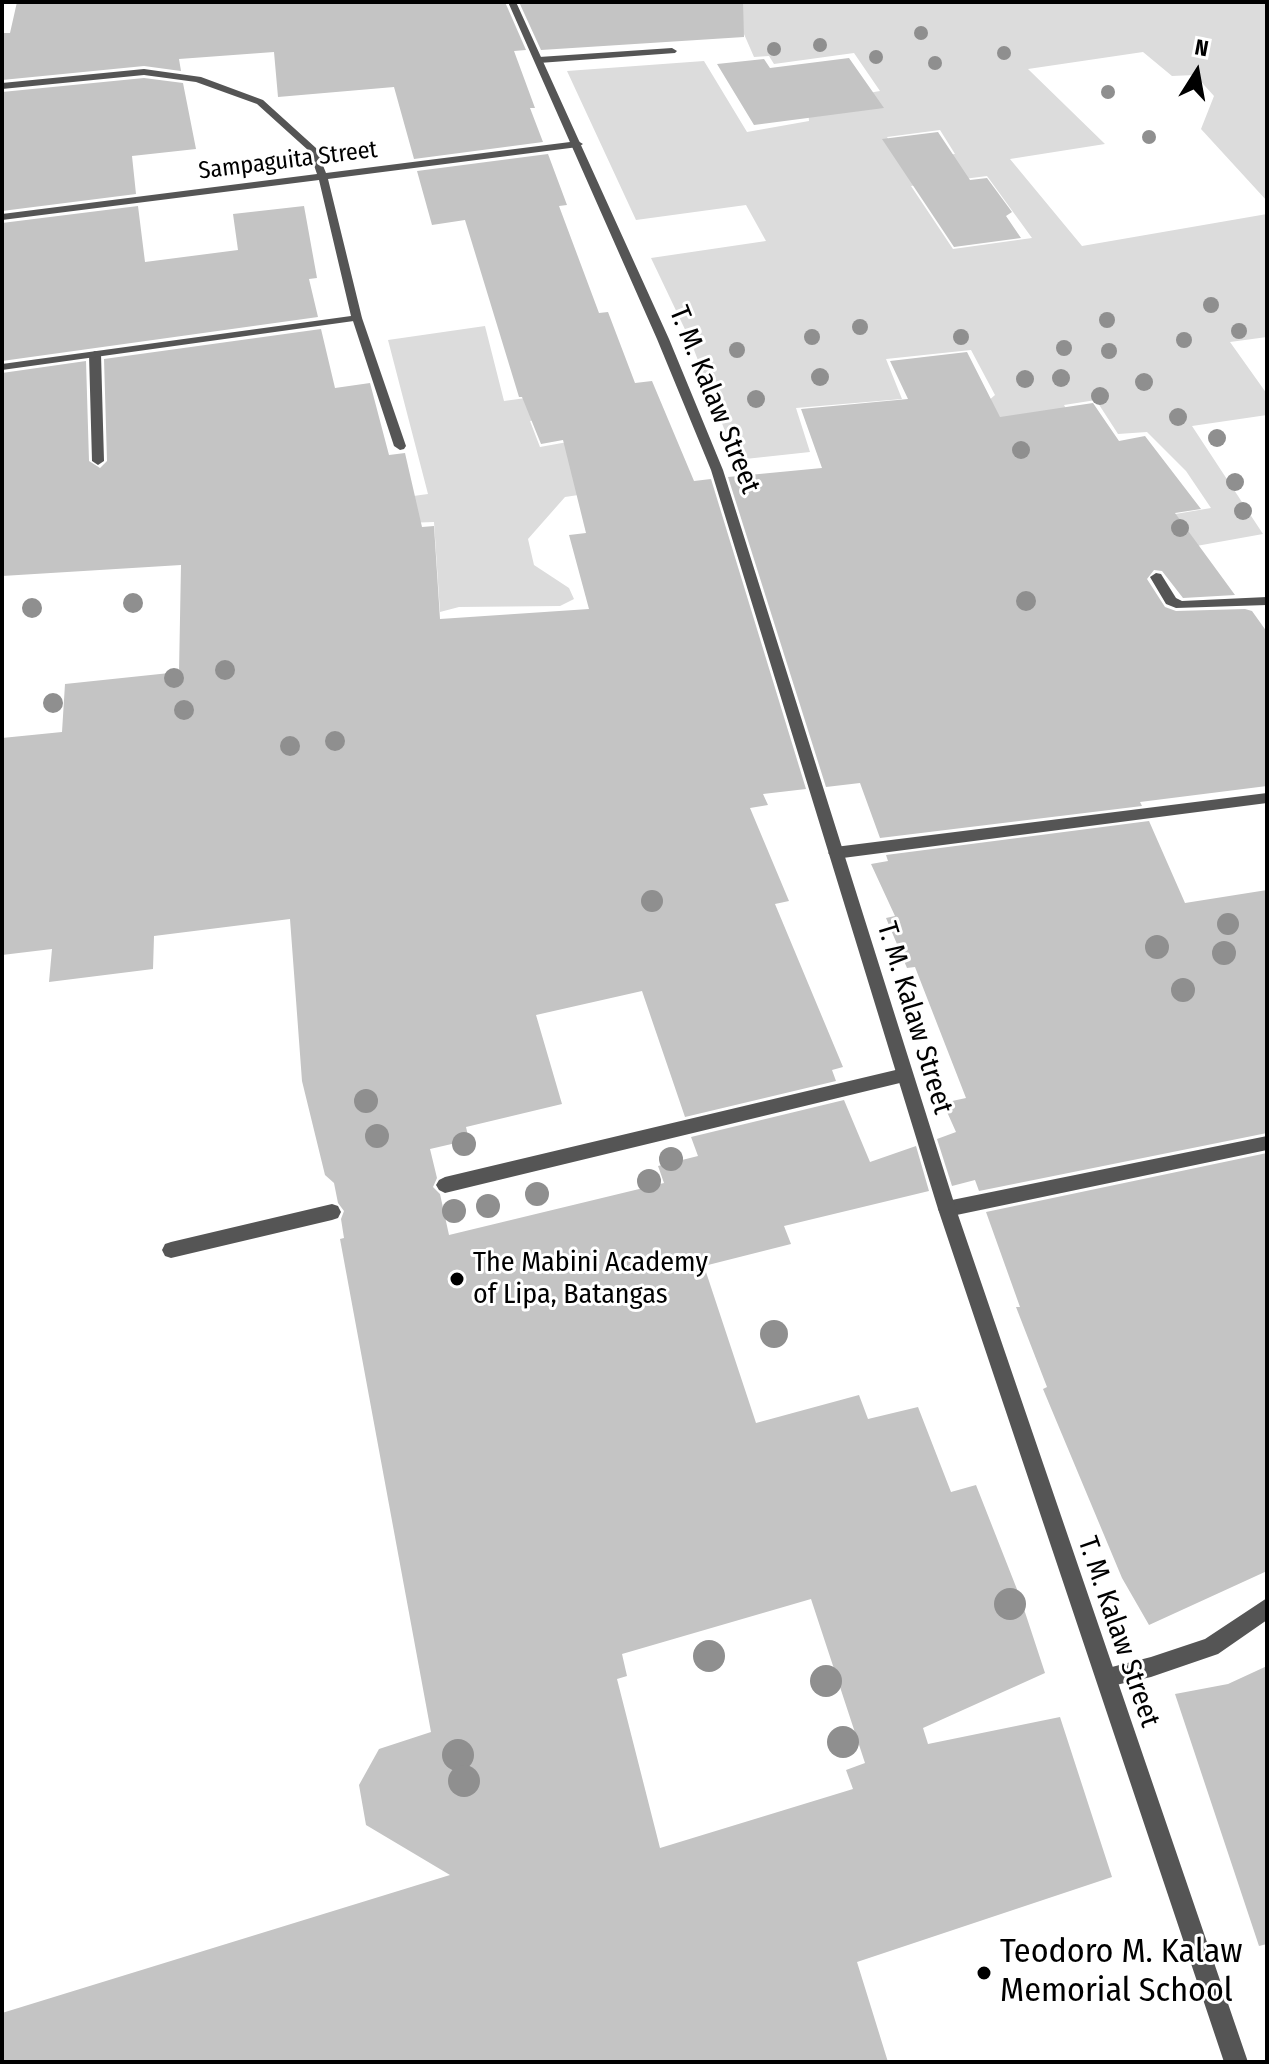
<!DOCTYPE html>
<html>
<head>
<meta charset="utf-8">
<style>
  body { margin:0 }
  #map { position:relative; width:1269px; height:2064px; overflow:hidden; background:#fff; font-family:"Fira Sans Condensed",sans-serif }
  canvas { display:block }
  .frame { position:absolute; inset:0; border:4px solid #000; pointer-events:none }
  .north { position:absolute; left:1157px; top:32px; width:80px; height:80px; -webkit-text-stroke:6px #fff; paint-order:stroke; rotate:11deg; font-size:22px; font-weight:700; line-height:32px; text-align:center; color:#000 }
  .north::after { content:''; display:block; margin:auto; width:28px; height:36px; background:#000; clip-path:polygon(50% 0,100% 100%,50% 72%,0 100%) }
</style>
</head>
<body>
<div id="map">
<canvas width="1269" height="2064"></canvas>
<div class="frame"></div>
<div class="north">N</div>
</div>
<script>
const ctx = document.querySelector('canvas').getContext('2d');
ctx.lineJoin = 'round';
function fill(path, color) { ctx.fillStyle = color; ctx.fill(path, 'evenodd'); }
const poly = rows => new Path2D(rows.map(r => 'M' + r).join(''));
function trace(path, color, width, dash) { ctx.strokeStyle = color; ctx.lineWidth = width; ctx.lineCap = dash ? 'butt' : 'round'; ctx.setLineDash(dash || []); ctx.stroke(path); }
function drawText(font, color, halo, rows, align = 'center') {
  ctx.font = font + ' "Fira Sans Condensed",sans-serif'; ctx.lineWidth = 6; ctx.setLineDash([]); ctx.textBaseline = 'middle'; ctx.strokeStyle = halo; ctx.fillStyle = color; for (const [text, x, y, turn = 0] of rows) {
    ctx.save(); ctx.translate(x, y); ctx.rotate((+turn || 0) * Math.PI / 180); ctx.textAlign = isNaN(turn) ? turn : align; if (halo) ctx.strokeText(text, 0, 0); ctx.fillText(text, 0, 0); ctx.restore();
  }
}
fill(poly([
  [730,2,1267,2,1267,201,1201,129,1214,96,1195,75,1172,76,1143,52,1028,69,1105,144,1010,159,1082,246,1267,214,1267,337,1230,342,1267,394,1267,415,1192,426,1263,534,1163,552,1146,519,1211,508,1186,471,1147,432,1118,434,1096,400,1064,405,1087,445,980,455,980,408,995,395,971,350,886,359,902,399,796,408,810,452,736,460,691,342,651,258,766,241,746,205,636,220,567,71,704,61,747,132,809,121,808,108,828,100,880,91,854,53,774,64,769,56,754,57],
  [940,130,955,154,901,160,887,137],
  [987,176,1032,238,953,249,911,186],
  [485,326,504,401,555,394,563,415,530,421,540,447,573,441,585,494,565,497,528,539,534,565,569,588,574,599,560,606,459,607,440,612,434,522,149,532,428,494,388,340]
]), '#dcdcdc');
fill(poly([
  [17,2,505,2,526,50,514,51,535,108,530,108,543,142,414,159,394,87,278,97,274,52,179,59,181,71,144,66,2,80,2,33,10,33],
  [519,2,743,2,744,37,541,50],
  [849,58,884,108,754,125,717,64,764,59,770,68],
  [144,78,183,83,196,149,132,156,136,194,2,211,2,92],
  [938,132,970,180,987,178,1012,212,1006,216,1021,238,954,247,882,139],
  [548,154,567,205,559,206,599,313,608,312,635,383,652,381,694,481,711,479,806,789,763,794,768,805,750,808,789,901,775,904,843,1067,832,1070,836,1081,685,1117,642,991,536,1015,562,1104,466,1127,469,1140,430,1149,437,1178,433,1187,440,1194,449,1235,664,1183,658,1166,698,1156,691,1137,844,1100,870,1162,916,1146,929,1191,784,1226,791,1244,704,1266,756,1423,859,1395,868,1419,918,1407,951,1492,976,1485,1020,1597,1045,1673,923,1728,928,1744,1060,1717,1112,1877,857,1962,888,2062,2,2062,2,2013,450,1875,366,1825,359,1785,379,1749,431,1732,340,1239,344,1238,341,1219,344,1211,338,1203,334,1183,325,1175,302,1081,290,919,154,936,153,969,49,982,52,949,2,955,2,738,62,732,65,684,179,672,181,565,2,576,2,373,86,361,89,461,100,468,107,461,104,359,321,329,335,388,370,383,389,455,405,453,422,527,434,526,440,619,589,609,569,535,586,533,563,440,541,444,522,397,519,397,465,220,432,225,417,171],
  [811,1599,865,1763,846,1770,853,1789,660,1848,617,1679,627,1676,622,1654],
  [138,206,145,262,238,250,233,214,304,206,317,278,309,279,318,317,2,361,2,223],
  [967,352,1000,417,1093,403,1119,441,1145,436,1201,509,1175,513,1235,595,1183,598,1162,571,1154,570,1147,579,1165,607,1176,611,1245,609,1252,611,1267,632,1267,786,1140,802,1142,806,880,838,860,783,826,787,728,477,822,468,801,409,908,399,890,361],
  [1149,821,1185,903,1267,890,1267,1133,979,1191,975,1180,952,1186,937,1139,956,1132,943,1103,966,1098,915,967,907,968,886,918,895,916,871,864,888,861,886,855],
  [1267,1153,1267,1571,1149,1625,1122,1578,1043,1389,1047,1387,1016,1307,1020,1307,986,1212],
  [1267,1666,1267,1944,1259,1946,1175,1694,1228,1684]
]), '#c4c4c4');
fill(poly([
  [672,48,677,51,675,53,539,63,534,60,539,57,672,48],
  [357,315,362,318,406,446,404,449,400,450,394,446,352,318,357,315],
  [95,351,101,354,104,461,98,465,92,461,89,354,95,351],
  [1156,573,1161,574,1176,598,1182,601,1267,597,1267,605,1176,608,1166,604,1150,577,1156,573],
  [904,1068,910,1070,912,1075,910,1080,904,1082,445,1193,439,1190,436,1185,439,1180,445,1177,904,1068],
  [332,1204,338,1206,341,1212,338,1218,332,1220,171,1258,165,1256,162,1250,165,1244,171,1242,332,1204]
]), '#555');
fill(poly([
  [144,69,201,77,263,100,316,148,326,173,578,141,583,144,578,147,328,179,362,318,361,320,2,370,2,364,351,316,319,180,2,220,2,214,317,174,309,151,257,104,196,82,144,75,2,89,2,83,144,69],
  [1267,793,1267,803,835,859,828,853,835,847,1267,793],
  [1267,1136,1267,1150,947,1217,941,1215,938,1209,941,1203,947,1201,1267,1136],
  [1267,1598,1267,1620,1218,1654,1151,1677,1107,1687,1100,1684,1097,1677,1100,1670,1151,1657,1205,1639,1267,1598]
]), '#555');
fill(poly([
  [508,2,516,2,669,339,723,470,956,1209,1248,2062,1224,2062,938,1209,711,470,657,339,508,2]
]), '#555');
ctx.fillStyle = '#8f8f8f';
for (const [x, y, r] of [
  [921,33,7],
  [820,45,7],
  [774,49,7],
  [1004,53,7],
  [876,57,7],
  [935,63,7],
  [1108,92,7],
  [1149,137,7],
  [1211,305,8],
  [1107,320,8],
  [860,327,8],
  [1239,331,8],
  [812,337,8],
  [961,337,8],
  [1184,340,8],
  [1064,348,8],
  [737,350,8],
  [1109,351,8],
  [820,377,9],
  [1061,378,9],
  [1025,379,9],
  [1144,382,9],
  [1100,396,9],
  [756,399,9],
  [1178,417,9],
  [1217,438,9],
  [1021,450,9],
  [1235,482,9],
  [1243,511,9],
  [1180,528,9],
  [1026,601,10],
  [133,603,10],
  [32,608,10],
  [225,670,10],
  [174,678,10],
  [53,703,10],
  [184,710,10],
  [335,741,10],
  [290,746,10],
  [652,901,11],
  [1228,924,11],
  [1157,947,12],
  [1224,953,12],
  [1183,990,12],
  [366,1101,12],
  [377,1136,12],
  [464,1144,12],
  [671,1159,12],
  [649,1181,12],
  [537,1194,12],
  [488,1206,12],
  [454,1211,12],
  [774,1334,14],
  [1010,1604,16],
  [709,1656,16],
  [826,1681,16],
  [843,1742,16],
  [458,1755,16],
  [464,1781,16]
]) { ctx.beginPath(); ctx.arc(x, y, r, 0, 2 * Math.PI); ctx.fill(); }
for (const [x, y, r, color] of [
  [457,1279,8,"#000"],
  [984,1973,8,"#000"]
]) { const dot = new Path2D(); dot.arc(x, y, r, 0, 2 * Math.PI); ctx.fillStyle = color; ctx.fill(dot); trace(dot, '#fff', 3); }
drawText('24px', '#000', '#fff', [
  ["Sampaguita Street",288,161,-7]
]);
drawText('28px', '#000', '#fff', [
  ["T. M. Kalaw Street",714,400,68],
  ["T. M. Kalaw Street",914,1018,73],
  ["T. M. Kalaw Street",1118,1632,71]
]);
drawText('28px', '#000', '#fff', [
  ["The Mabini Academy",473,1263],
  ["of Lipa, Batangas",473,1295]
], 'left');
drawText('34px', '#000', '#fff', [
  ["Teodoro M. Kalaw",1000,1953],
  ["Memorial School",1000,1992]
], 'left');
</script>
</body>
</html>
